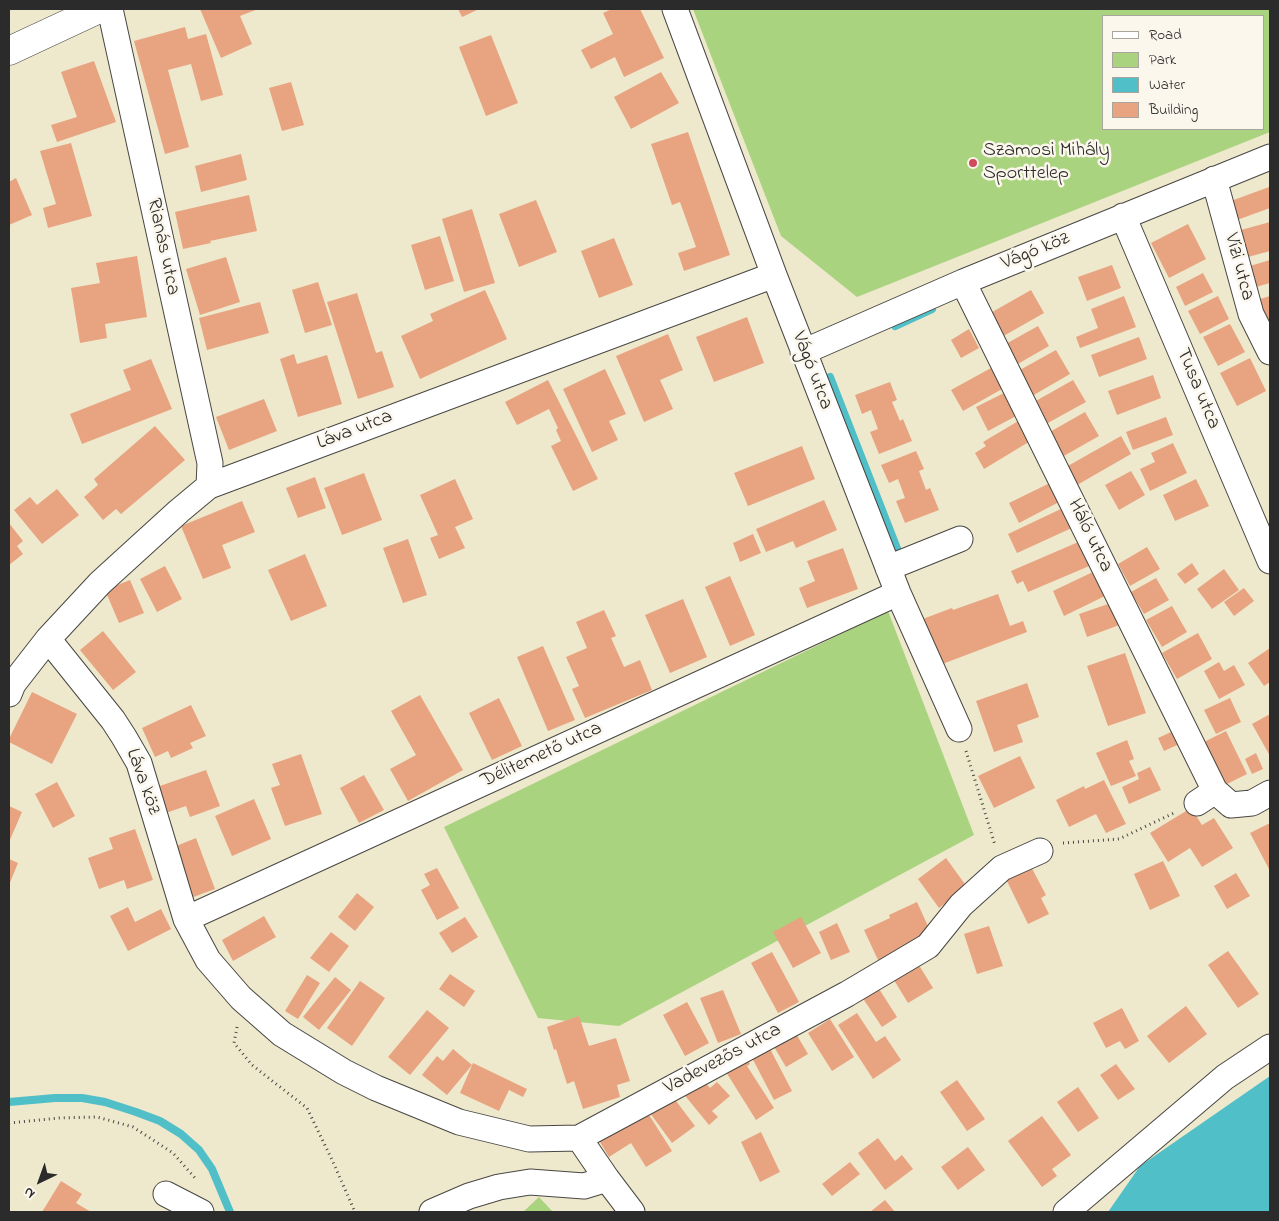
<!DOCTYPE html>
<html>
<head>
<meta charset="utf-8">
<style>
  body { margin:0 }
  #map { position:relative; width:1279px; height:1221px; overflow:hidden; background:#eee8cd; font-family:"Indie Flower",sans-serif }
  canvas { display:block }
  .frame { position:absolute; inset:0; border:10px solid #2b2b2b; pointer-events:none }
  .legend { position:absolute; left:1102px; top:15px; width:162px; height:115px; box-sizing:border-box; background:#fbf7ec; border:1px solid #a8a59f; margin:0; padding:6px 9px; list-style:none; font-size:15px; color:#2b2b2b }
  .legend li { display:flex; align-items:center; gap:10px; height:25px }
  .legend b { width:25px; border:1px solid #a8a59f }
  .north { position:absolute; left:15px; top:1156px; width:50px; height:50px; -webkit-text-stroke:4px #fbf7ec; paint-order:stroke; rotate:222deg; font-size:14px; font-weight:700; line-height:20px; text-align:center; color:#2b2b2b }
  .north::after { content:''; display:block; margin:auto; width:18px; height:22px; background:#2b2b2b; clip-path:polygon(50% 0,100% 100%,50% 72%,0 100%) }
</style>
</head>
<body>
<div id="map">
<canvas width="1279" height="1221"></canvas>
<div class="frame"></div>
<ul class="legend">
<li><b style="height:6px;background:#fff"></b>Road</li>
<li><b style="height:14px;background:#aad37f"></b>Park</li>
<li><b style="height:14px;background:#51bfc8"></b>Water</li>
<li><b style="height:14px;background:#e8a480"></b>Building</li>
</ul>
<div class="north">N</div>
</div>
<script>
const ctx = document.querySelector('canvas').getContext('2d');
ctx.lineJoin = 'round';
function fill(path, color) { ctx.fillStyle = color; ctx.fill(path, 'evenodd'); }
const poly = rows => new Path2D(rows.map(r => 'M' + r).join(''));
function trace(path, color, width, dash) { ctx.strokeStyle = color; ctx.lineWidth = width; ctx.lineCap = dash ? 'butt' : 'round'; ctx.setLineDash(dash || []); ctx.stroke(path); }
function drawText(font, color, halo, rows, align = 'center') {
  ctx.font = font + ' "Indie Flower",sans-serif'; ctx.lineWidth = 5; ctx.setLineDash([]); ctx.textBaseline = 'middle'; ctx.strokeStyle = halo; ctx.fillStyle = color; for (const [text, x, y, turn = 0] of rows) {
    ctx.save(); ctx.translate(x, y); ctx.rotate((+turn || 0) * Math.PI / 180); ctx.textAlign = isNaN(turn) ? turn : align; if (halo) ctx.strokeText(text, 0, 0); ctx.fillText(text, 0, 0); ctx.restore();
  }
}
fill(poly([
  [693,9,1270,9,1270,132,857,297,781,236],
  [1103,16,1263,16,1263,129,1103,129],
  [888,611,974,835,619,1026,538,1018,444,827],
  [539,1197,553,1212,523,1212]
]), '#aad37f');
fill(poly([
  [1270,1076,1270,1212,1108,1212,1140,1166]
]), '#51bfc8');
trace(poly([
  [895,326,932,309],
  [830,377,898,551],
  [9,1102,55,1098,82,1098,105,1102,136,1112,160,1121,181,1134,199,1150,212,1169,230,1212]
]), '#51bfc8', 8);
fill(poly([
  [200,9,258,9,240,16,252,44,221,58],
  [458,9,479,9,462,17],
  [612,9,640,9,664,58,624,77,615,57,591,69,581,50,613,34,603,13],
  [185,27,188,39,206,34,223,95,201,101,191,64,168,70,189,147,165,154,134,41],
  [491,35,518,103,486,116,459,47],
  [94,61,116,122,57,142,51,125,77,117,61,72],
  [661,72,679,103,631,129,614,97],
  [291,82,304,125,282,131,269,88],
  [688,132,730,255,684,271,678,253,696,247,680,202,672,205,651,144],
  [71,143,92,216,48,228,43,208,56,204,40,151],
  [241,154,247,180,201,192,195,166],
  [16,178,32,215,9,225,9,182],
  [1269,187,1270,208,1237,220,1231,201],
  [249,195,257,231,210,241,211,243,183,249,175,212],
  [536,200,557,252,519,267,499,214],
  [472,209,495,283,464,292,442,219],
  [1270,222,1270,251,1248,257,1241,230],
  [1188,224,1206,259,1169,278,1151,243],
  [440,236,454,281,425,290,411,245],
  [614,238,633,285,599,298,581,251],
  [137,256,147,317,105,324,107,338,80,343,71,288,100,283,96,263],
  [226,257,240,302,200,315,186,269],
  [1270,260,1270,283,1256,287,1250,266],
  [1112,265,1121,288,1087,301,1078,277],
  [1203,273,1213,292,1185,306,1176,287],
  [318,282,332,325,305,333,292,290],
  [485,290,507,339,420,379,401,336,433,321,430,314],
  [1031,290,1044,313,1000,338,987,315],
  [357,293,376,353,382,351,394,387,358,399,327,302],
  [1124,296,1136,327,1080,348,1076,337,1098,328,1091,309],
  [1218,296,1229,319,1200,334,1188,311],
  [1270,296,1270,319,1266,321,1260,299],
  [260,302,269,333,207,350,199,318],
  [747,317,764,363,714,382,696,337],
  [1230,324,1245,352,1218,366,1203,337],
  [1038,326,1049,346,1016,365,1004,345],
  [969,329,979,348,961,358,951,340],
  [668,334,683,370,660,380,673,409,644,422,616,356],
  [1139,337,1147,359,1099,377,1091,355],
  [1056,350,1070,374,1032,396,1018,371],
  [294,354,297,364,327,355,342,404,298,417,280,359],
  [1250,358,1266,391,1237,406,1220,373],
  [151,359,172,409,82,444,70,414,131,390,123,370],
  [991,368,1002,389,963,411,951,390],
  [605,369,626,414,609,421,618,440,592,452,563,389],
  [1153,375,1161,398,1117,415,1108,391],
  [548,380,598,479,573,491,551,446,561,441,556,430,558,428,549,409,517,425,505,402],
  [1073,380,1086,402,1046,424,1034,402],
  [890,382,897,400,892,402,900,421,903,419,912,441,879,454,870,432,878,429,871,410,862,414,855,395],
  [1006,392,1018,415,988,431,976,407],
  [264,399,277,431,229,450,216,417],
  [1085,412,1099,436,1062,457,1048,433],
  [1166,417,1173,435,1133,450,1126,432],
  [1020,420,1032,440,984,469,975,453,986,446,983,442],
  [155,426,185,460,121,514,116,509,103,520,84,497,98,485,94,479],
  [1121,436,1131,454,1077,485,1066,467],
  [1173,443,1187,473,1150,491,1140,469,1155,462,1151,453],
  [802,446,815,479,748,506,734,473],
  [916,451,924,469,919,471,926,490,930,488,939,510,905,523,896,501,905,498,898,479,889,483,881,465],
  [1131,471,1145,495,1119,510,1105,485],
  [364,473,382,520,342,535,324,488],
  [315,477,326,508,298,518,286,488],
  [455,479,473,519,455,527,465,548,439,559,430,538,438,535,420,495],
  [1196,479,1209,506,1175,521,1163,495],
  [1052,482,1061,501,1019,523,1009,503],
  [57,489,79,515,42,544,14,510,30,497,37,505],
  [824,500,837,530,796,548,793,541,766,552,756,529],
  [242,501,255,532,222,545,231,568,203,579,181,526],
  [1065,507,1074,527,1017,553,1008,534],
  [9,523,23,541,17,546,23,554,9,565],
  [753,534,761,553,740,562,733,543],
  [408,539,427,595,403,603,383,548],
  [1083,540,1094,564,1028,592,1023,581,1017,584,1011,571],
  [1147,547,1160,569,1130,586,1118,564],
  [843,548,858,589,807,608,799,588,815,581,807,561],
  [305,554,327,606,291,621,268,570],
  [1192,563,1199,574,1185,584,1177,574],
  [165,566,182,599,157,612,140,579],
  [1224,569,1239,590,1212,609,1197,589],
  [1097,570,1109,594,1064,616,1053,591],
  [730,576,755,635,730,646,705,587],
  [1156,578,1169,600,1144,614,1131,592],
  [130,580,144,613,119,623,105,590],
  [1244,588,1254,601,1234,616,1224,602],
  [998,594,1010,626,1023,621,1027,632,937,666,920,620,952,608,953,610],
  [683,599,707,657,670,673,645,615],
  [1114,602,1122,624,1087,637,1079,614],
  [1172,606,1187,632,1162,647,1146,620],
  [604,610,616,636,611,638,624,667,640,660,652,690,585,718,572,689,579,686,566,657,587,648,576,622],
  [103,631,136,672,113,690,80,650],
  [1198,633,1212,659,1177,679,1162,653],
  [543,646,575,720,548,731,517,657],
  [1270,648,1270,682,1264,686,1248,663],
  [1125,653,1146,713,1108,726,1087,666],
  [1219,662,1224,671,1234,665,1245,685,1219,699,1204,671],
  [1027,683,1039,717,1017,725,1023,742,994,752,976,701],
  [32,692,77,714,52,764,9,742,9,739],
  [420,695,463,770,408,801,390,769,416,755,391,711],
  [499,698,522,746,492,760,469,713],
  [1230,698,1241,722,1216,734,1204,710],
  [191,705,206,736,190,743,193,748,171,758,168,751,155,757,142,728],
  [1270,714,1270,756,1252,724],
  [1180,728,1186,741,1164,751,1158,738],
  [1226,731,1247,774,1225,785,1204,742],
  [1127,740,1134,759,1129,761,1136,776,1111,786,1096,753],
  [1256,753,1263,769,1252,774,1245,759],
  [301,754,322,814,285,826,271,788,280,785,272,764],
  [1020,756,1035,788,994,808,978,776],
  [1150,767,1161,790,1129,804,1122,787,1139,779,1137,773],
  [206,770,220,806,190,817,186,806,163,814,154,788],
  [364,775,384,810,359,823,340,788],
  [1104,780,1126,824,1106,833,1096,814,1069,827,1056,800,1084,786,1085,789],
  [57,782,75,816,53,828,35,794],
  [254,799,271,839,232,856,215,816],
  [9,806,22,812,9,842],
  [1191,808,1202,825,1214,818,1233,848,1202,867,1190,848,1168,862,1150,833],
  [1270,823,1270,868,1269,869,1250,833],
  [135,829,153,880,127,889,124,880,99,889,88,858,113,849,109,838],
  [196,838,215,889,188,899,169,849],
  [946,858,967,887,939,908,918,879],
  [9,859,18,863,9,885],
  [1028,861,1046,895,1041,898,1049,914,1028,924,1003,873],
  [1163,861,1180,896,1150,910,1134,874],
  [437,868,459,908,437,920,421,890,430,885,424,874],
  [1236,873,1250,896,1227,909,1214,886],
  [357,893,374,907,355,931,338,917],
  [917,902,932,935,878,960,864,930,890,918,889,915],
  [128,907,135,922,161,909,171,929,128,951,110,916],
  [264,916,276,937,233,961,222,940],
  [465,917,478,937,452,953,439,933],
  [801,917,821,953,793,968,773,932],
  [837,923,850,952,831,960,819,932],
  [989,926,1003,966,977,974,964,934],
  [331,932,349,946,329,972,310,958],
  [1228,951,1259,994,1238,1008,1208,965],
  [772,952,799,1002,778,1013,751,963],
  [914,957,933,988,908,1003,889,972],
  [450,974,475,991,464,1007,439,989],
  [307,975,320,983,298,1019,285,1011],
  [335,977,351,990,319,1030,303,1017],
  [360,981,385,998,352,1046,327,1028],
  [874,981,897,1017,882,1027,858,991],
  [723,990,741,1034,718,1043,700,998],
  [687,1002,709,1043,685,1056,663,1015],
  [1186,1006,1207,1034,1169,1063,1147,1036],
  [1122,1008,1139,1041,1125,1049,1120,1041,1106,1048,1093,1023],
  [427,1010,449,1028,410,1075,388,1057],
  [857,1013,876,1042,885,1036,901,1060,873,1079,838,1025],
  [579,1016,589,1046,616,1038,630,1081,617,1085,620,1097,583,1109,574,1081,567,1084,556,1049,554,1050,547,1027],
  [830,1019,854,1057,832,1071,808,1033],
  [792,1027,808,1054,786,1067,770,1040],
  [767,1043,792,1091,774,1100,749,1052],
  [453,1049,472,1065,447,1095,422,1075,437,1056,443,1061],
  [742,1051,750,1064,747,1066,774,1108,756,1120,721,1064],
  [473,1063,527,1089,523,1097,509,1090,499,1111,460,1093],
  [1116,1064,1135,1089,1118,1100,1100,1075],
  [700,1077,710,1088,717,1082,730,1096,712,1111,718,1117,709,1125,682,1092],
  [957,1080,985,1119,967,1131,940,1092],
  [1078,1087,1099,1118,1078,1132,1057,1102],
  [673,1097,695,1126,672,1143,650,1113],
  [644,1107,672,1151,646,1167,631,1143,609,1157,597,1137],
  [1042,1116,1071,1155,1052,1169,1057,1176,1042,1187,1008,1141],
  [761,1132,780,1172,760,1182,741,1142],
  [878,1138,895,1161,902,1155,913,1169,885,1190,858,1153],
  [968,1147,985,1170,958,1190,941,1167],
  [850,1162,860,1174,832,1196,822,1184],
  [61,1181,82,1194,76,1203,91,1212,42,1212],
  [885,1200,895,1212,870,1212]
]), '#e8a480');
const street = poly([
  [110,9,210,463,209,486],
  [675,9,774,275,898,593,959,729],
  [1214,179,1251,314,1270,352],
  [1123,216,1270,561],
  [963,282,1215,791],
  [803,352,963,282,1270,157],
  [888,568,960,539],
  [48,639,113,720,124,737,139,763,186,919,208,960,241,998,282,1034,344,1072,376,1088,459,1122,529,1139,579,1138,847,994,928,946,961,905,1002,868,1040,851],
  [9,694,13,684,48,639,100,583,179,511,209,486,774,275],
  [1197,803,1215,791,1231,805,1252,803,1270,793],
  [186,919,898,593],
  [579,1138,607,1179,632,1212],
  [166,1194,201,1212],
  [432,1212,469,1196,499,1187,530,1182,584,1186,607,1179],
  [1066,1212,1225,1077,1270,1047]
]);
const primary = poly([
  [9,51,99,9]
]);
trace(street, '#484743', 27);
trace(primary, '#484743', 29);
trace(poly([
  [966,751,995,845],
  [1063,843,1119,839,1176,812],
  [237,1027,234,1043,252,1065,307,1108,333,1162,355,1212],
  [9,1123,59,1118,97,1117,133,1127,173,1153,195,1178,196,1181]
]), '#484743', 3, [1, 4]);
trace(street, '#fff', 25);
trace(primary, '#fff', 28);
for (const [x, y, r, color] of [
  [973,163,5,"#d1495b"]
]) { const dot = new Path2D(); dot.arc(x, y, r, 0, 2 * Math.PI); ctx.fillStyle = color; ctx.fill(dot); trace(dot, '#fbf7ec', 2); }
drawText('20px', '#2b2b2b', '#fbf7ec', [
  ["Szamosi Mihály",983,152],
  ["Sporttelep",983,175]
], 'left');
drawText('20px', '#2b2b2b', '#fbf7ec', [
  ["Rianás utca",162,247,78],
  ["Vágó köz",1036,252,-22],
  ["Vízi utca",1238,267,75],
  ["Vágó utca",811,371,69],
  ["Tusa utca",1197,389,67],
  ["Láva utca",355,431,-21],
  ["Háló utca",1089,536,64],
  ["Délitemető utca",542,756,-25],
  ["Láva köz",142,782,70],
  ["Vadevezős utca",723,1060,-28]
]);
</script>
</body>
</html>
